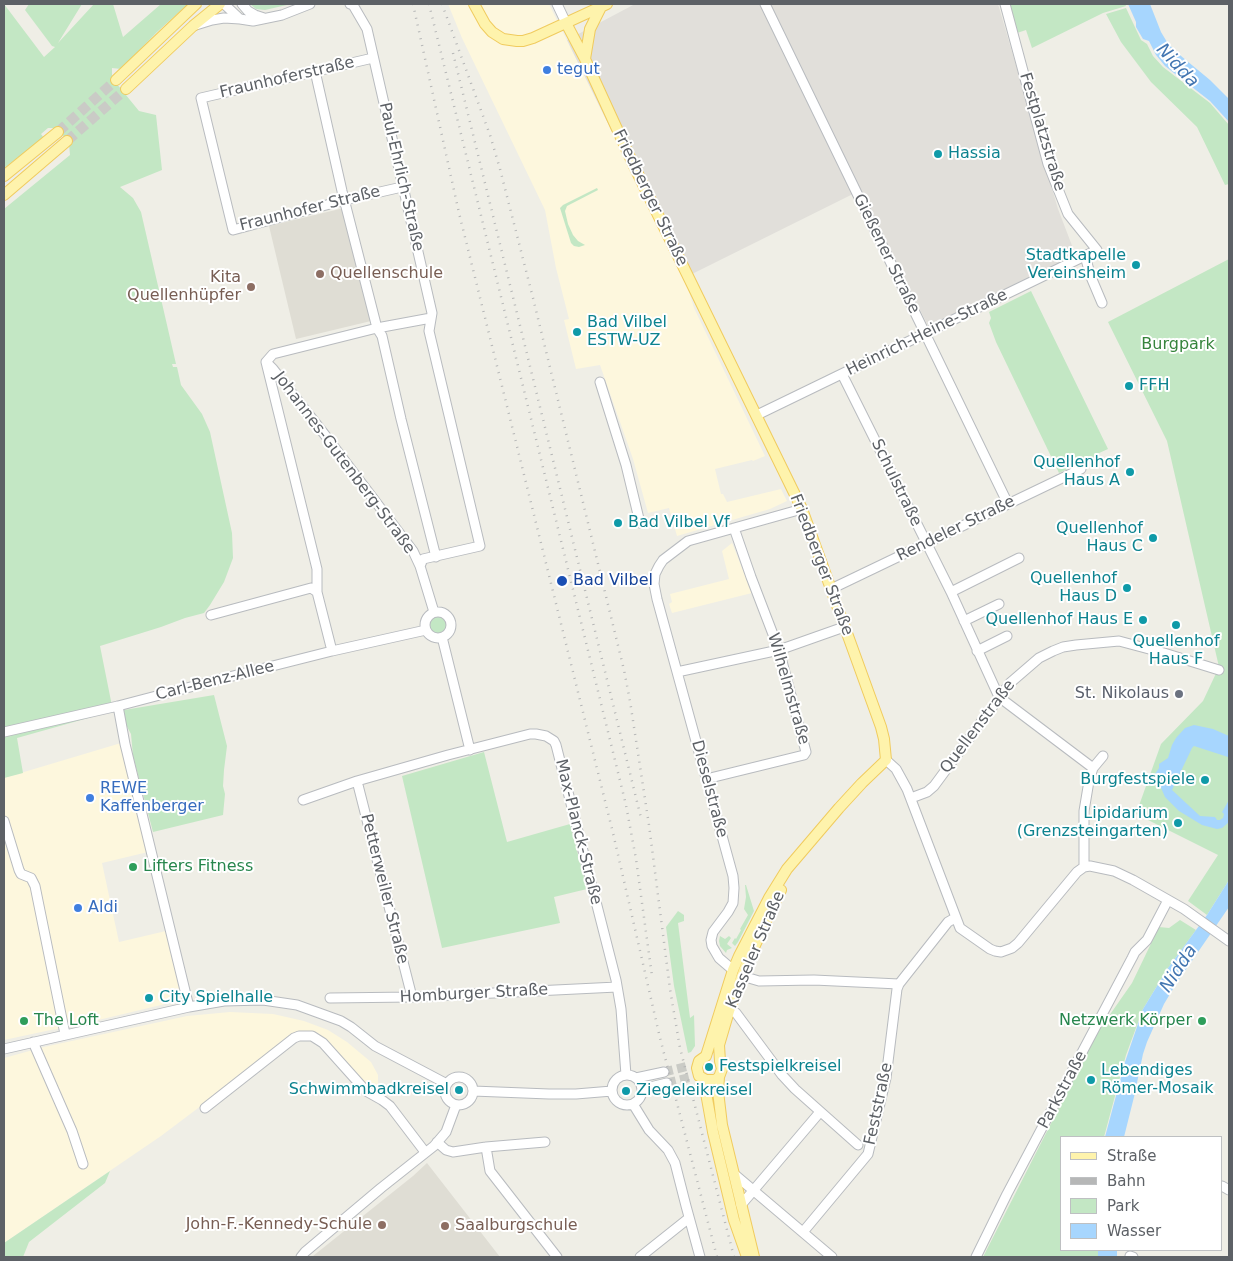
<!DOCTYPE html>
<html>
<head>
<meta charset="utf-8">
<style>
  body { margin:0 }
  #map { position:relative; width:1233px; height:1261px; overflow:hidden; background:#efeee6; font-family:"DejaVu Sans",sans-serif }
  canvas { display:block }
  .frame { position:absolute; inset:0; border:5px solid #5d6166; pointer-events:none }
  .legend { position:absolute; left:1060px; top:1136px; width:162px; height:115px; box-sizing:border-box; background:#fff; border:1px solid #bec0c2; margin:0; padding:6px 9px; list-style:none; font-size:15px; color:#5d6166 }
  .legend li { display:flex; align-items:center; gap:10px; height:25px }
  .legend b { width:25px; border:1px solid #bec0c2 }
</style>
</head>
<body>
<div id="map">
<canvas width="1233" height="1261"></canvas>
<div class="frame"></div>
<ul class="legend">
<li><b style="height:6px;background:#fef3ac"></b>Straße</li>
<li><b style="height:6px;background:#b6b7b7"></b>Bahn</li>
<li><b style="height:14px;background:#c3e7c4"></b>Park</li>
<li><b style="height:14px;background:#a7d6fe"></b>Wasser</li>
</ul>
</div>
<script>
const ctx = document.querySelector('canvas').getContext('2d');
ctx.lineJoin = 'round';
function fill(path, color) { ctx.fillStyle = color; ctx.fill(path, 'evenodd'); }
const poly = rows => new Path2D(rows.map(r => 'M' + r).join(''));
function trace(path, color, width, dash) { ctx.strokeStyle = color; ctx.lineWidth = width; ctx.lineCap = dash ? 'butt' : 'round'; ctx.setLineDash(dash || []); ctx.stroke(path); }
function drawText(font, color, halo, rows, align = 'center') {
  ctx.font = font + ' "DejaVu Sans",sans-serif'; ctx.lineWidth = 4; ctx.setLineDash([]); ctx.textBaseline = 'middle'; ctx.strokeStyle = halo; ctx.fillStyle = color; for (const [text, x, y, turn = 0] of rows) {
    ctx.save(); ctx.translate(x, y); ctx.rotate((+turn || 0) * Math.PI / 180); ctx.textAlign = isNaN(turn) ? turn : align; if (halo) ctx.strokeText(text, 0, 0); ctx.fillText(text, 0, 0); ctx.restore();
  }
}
fill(poly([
  [448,4,549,4,686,282,694,308,765,456,753,461,752,460,715,469,721,494,723,494,727,502,781,489,787,501,770,509,677,536,669,508,648,513,633,459,600,365,576,369,564,320,569,319,556,268,545,210,462,38],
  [732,543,752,593,672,613,669,604,672,602,670,594,729,579,722,551],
  [121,743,148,852,102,863,119,942,166,931,182,1000,69,1027,46,1031,4,1040,4,778],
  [230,1012,273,1014,304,1021,328,1030,347,1042,371,1062,378,1075,378,1089,373,1093,321,1039,295,1035,161,1136,4,1243,4,1058,44,1047,187,1016]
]), '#fdf7dd');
fill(poly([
  [635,4,998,4,1058,209,1076,256,929,328,861,190,684,278,567,40]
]), '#e1dfda');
fill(poly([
  [344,208,371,321,296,339,269,226],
  [427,1163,500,1257,314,1257,313,1256,413,1176]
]), '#dfddd4');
fill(poly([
  [4,4,44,57,55,47,52,46,25,10,29,4,82,4,58,43,94,4,113,4,123,37,161,4,188,4,157,32,121,69,112,68,112,78,139,111,156,115,162,170,120,187,133,198,141,212,176,364,172,364,173,367,177,367,181,385,202,414,210,432,232,533,233,558,224,582,210,605,204,613,185,618,161,627,100,646,113,711,17,738,23,773,4,778,4,209,70,155,69,144,58,128,48,128,41,134,44,138,4,168],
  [250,4,291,4,265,10,256,9],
  [1009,4,1125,4,1126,6,1103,13,1032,48,1026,30,1017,33],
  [1126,8,1141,40,1147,44,1153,56,1163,67,1210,103,1229,125,1229,184,1225,185,1197,127,1151,82,1121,42,1106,14],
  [597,188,598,190,567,206,565,211,568,224,573,235,578,241,585,245,579,247,574,246,571,243,560,208,563,205],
  [1229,259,1229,880,1207,915,1188,901,1218,855,1136,814,1161,744,1203,701,1219,667,1167,441,1108,322],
  [1031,291,1108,449,1097,454,1098,457,1084,464,1075,467,1074,466,1059,473,996,342,989,323,991,318,989,312],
  '429 625a9 9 0 1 1 18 0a9 9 0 1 1-18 0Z',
  [214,695,227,746,224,770,223,786,225,794,223,815,153,832,133,756,131,734,125,723,123,714,124,710],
  [484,752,507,842,570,824,587,889,554,897,560,923,442,948,402,776],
  [745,885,746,885,754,911,738,942,735,946,732,943,735,938,736,939,741,930,740,929,748,915,744,909,746,897],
  [678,911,684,915,684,921,678,923,690,1018,694,1015,695,1046,691,1052,688,1053,674,986,666,927],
  [1180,920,1196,930,1168,968,1143,1009,1126,1055,1104,1137,1062,1137,1062,1250,1098,1250,1098,1257,983,1257,1068,1090,1088,1046,1132,983,1159,927,1169,928],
  [720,936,725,939,729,936,731,938,727,944,732,948,727,950,726,953,720,946,719,941],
  [110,1171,105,1183,29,1242,23,1257,4,1257,4,1243]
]), '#c3e7c4');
fill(poly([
  [1128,4,1150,4,1161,32,1167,42,1175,51,1210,80,1229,99,1229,122,1210,101,1165,66,1156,55,1149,41,1143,39,1136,27,1136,22],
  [1194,725,1213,729,1229,736,1229,759,1228,757,1194,746,1192,748,1172,790,1200,816,1215,817,1217,820,1220,820,1223,818,1224,814,1222,812,1229,800,1229,822,1222,828,1217,829,1202,825,1179,811,1165,797,1155,774,1159,768,1159,764,1168,758,1172,745,1176,738,1185,728],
  [1229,880,1229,907,1176,984,1164,1004,1147,1042,1143,1054,1134,1097,1124,1137,1105,1137,1125,1062,1143,1009,1168,968,1207,915],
  [1098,1250,1117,1250,1117,1257,1098,1257]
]), '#a7d6fe');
trace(poly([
  [664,1072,689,1066],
  [667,1083,692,1077]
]), '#cacbc6', 9, [9, 4.5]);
trace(poly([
  [58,132,116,80],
  [67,141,126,89]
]), '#cacbc6', 10, [10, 5]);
const minor = poly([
  [224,4,240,19],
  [242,4,248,11,255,15,264,18],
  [350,4,353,5,367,29,432,313,429,331,480,546,423,559,420,566,434,612],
  [557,4,566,23],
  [765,4,1008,504],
  [196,25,212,20,224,18,240,19,253,21,282,15,310,4],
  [373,58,201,98,233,230,345,200,402,187],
  [315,71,342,191,377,328,382,336,401,419,436,557],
  [1085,256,1091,277,1102,303],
  [266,362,273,369,325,435,413,551,420,566],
  [266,362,317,569,317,592],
  [266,362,273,354,377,328,431,318],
  [842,374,951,592,999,697,1093,768],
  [600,382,626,465,640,523],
  [757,415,1097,250,1068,214,1048,164,1005,4],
  [831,589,1081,469],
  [951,592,1019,558],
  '425 625a13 13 0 1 1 26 0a13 13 0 1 1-26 0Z',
  [211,615,311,588,317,592,332,651],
  [964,621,999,604],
  [442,637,470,750],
  [977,651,1007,636],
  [677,672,779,650,844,627],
  [118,706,125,744,189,1007],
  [4,732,118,706,217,680,332,651,426,630],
  [886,760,896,769,907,789,960,928,990,949,995,951,1001,952,1012,948,1018,943,1077,872,1084,867,1090,866,1114,871,1133,880,1184,909,1229,941],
  [706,779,804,755,806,752,779,650,751,577,734,528],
  [357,781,412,997],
  [911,798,927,792,934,786,1010,683,1039,658,1053,651,1063,647,1076,645,1119,641,1164,653,1219,670],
  [303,800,357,781,448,755,530,734,536,734,546,736,554,741,556,745,616,980,621,1009,626,1075],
  [4,821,19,870,21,874,31,878,35,886,65,1034],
  [1084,867,1084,811,1089,781,1093,768,1103,756],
  [733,970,719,958,712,946,711,940,713,932,728,912,733,903,734,888,733,876,657,599,654,584,655,574,659,566,663,560,688,541,802,509],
  [742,976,759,981,814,980,899,984,948,922,955,918],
  [330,998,412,997,617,987],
  [729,1011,736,1013,782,1075,795,1089,858,1145],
  [33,1042,72,1131,83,1164],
  [4,1049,189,1007,224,1001,263,1000,297,1005,341,1021,351,1027,375,1046,447,1084],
  '612 1090a15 15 0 1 1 30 0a15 15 0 1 1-30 0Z',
  '445 1091a14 14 0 1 1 28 0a14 14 0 1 1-28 0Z',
  [636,1078,664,1072],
  [642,1089,667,1083],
  [473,1091,549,1094,576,1094,612,1091],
  [633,1104,649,1130,668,1150,675,1163,686,1206,700,1257],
  [205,1108,294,1038,299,1036,312,1036,323,1043,366,1091,382,1100,390,1106,425,1152],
  [437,1142,446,1150,453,1152,486,1147,545,1142],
  [486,1147,490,1171,557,1257],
  [734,1174,832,1257],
  [1222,1186,1229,1190],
  [741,1205,820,1112],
  [803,1232,868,1154,886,1078,897,989,899,984],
  [1130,1256,1133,1257],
  [301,1257,305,1252,381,1188,434,1146,446,1132,456,1105],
  [640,1257,689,1218],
  [976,1257,1007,1194,1132,958,1135,952,1147,940,1168,900]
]);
const major = poly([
  [474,4,485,24,492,32,503,39,517,41,523,41,533,38,607,4],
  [566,23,585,59,634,166,802,509,881,727,884,739,886,760,862,783,839,808,787,869,769,898,739,956,733,970,706,1056,699,1061,697,1068,699,1076,706,1080,715,1080,719,1077],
  [585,59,590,29,601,7],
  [116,80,196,4],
  [126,89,193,26,220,4],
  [4,176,58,132],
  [4,195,67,141],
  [706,1080,706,1093,713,1132,734,1220,747,1257],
  [754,1257,722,1125,718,1091,719,1077,722,1069,720,1061,719,1045,729,1011,747,963,770,912,781,890]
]);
trace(minor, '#b8bbbf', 11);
trace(major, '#f0cb5e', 12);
trace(minor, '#fff', 9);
trace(major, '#fef3ac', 10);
trace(poly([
  [413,4,459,213,613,833,660,1038,717,1257],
  [429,4,626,805,636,859,652,976],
  [442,4,490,135,500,169,533,298,624,670,630,701,649,825,670,989,680,1048,734,1257],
  [453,53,641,818]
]), '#b6b7b7', 2.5, [1, 6]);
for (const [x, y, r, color] of [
  [547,70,5,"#3f7fe0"],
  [938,154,5,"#0f9aa8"],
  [1136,265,5,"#0f9aa8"],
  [320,274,5,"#8d6e63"],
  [251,287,5,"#8d6e63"],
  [577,332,5,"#0f9aa8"],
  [1129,386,5,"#0f9aa8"],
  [1130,472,5,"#0f9aa8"],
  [618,523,5,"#0f9aa8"],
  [1153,538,5,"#0f9aa8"],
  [562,581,6,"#1a4fb4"],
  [1127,588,5,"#0f9aa8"],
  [1143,620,5,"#0f9aa8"],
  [1176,625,5,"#0f9aa8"],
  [1179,694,5,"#6b7280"],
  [1205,780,5,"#0f9aa8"],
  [90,798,5,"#3f7fe0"],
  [1178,823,5,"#0f9aa8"],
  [133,867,5,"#2e9e5b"],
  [78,908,5,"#3f7fe0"],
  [149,998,5,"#0f9aa8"],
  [24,1021,5,"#2e9e5b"],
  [1202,1021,5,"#2e9e5b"],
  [709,1067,5,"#0f9aa8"],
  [1091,1080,5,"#0f9aa8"],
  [459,1090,5,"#0f9aa8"],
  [626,1091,5,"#0f9aa8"],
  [382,1225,5,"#8d6e63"],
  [445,1226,5,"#8d6e63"]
]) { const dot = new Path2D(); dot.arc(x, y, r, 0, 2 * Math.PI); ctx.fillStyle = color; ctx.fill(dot); trace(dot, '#fff', 2); }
drawText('16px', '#366cbe', '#fff', [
  ["tegut",557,70],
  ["REWE",100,789],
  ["Kaffenberger",100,807],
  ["Aldi",88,908]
], 'left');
drawText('16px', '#5d6166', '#fff', [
  ["Fraunhoferstraße",287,78,-13],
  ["Festplatzstraße",1042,132,73],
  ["Paul-Ehrlich-Straße",401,177,77],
  ["Friedberger Straße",650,198,64],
  ["Fraunhofer Straße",310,209,-14],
  ["Gießener Straße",886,254,64],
  ["Heinrich-Heine-Straße",927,333,-26],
  ["Johannes-Gutenberg-Straße",344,463,53],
  ["Schulstraße",896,483,64],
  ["Rendeler Straße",956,529,-26],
  ["Friedberger Straße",821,565,69],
  ["Carl-Benz-Allee",215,681,-14],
  ["Wilhelmstraße",788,689,74],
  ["Quellenstraße",978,727,-53],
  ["Dieselstraße",709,789,75],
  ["Max-Planck-Straße",578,832,76],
  ["Petterweiler Straße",384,889,76],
  ["Kasseler Straße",756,950,-67],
  ["Homburger Straße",474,994,-3],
  ["Parkstraße",1063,1090,-62],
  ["Feststraße",879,1104,-78]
]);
drawText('16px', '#0d838f', '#fff', [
  ["Hassia",948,154],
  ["Stadtkapelle",1126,256,"right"],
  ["Vereinsheim",1126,274,"right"],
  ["Bad Vilbel",587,323],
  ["ESTW-UZ",587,341],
  ["FFH",1139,386],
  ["Quellenhof",1120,463,"right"],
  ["Haus A",1120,481,"right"],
  ["Bad Vilbel Vf",628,523],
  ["Quellenhof",1143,529,"right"],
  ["Haus C",1143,547,"right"],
  ["Quellenhof",1117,579,"right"],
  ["Haus D",1117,597,"right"],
  ["Quellenhof Haus E",1133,620,"right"],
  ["Quellenhof",1176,642,"center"],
  ["Haus F",1176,660,"center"],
  ["Burgfestspiele",1195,780,"right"],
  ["Lipidarium",1168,814,"right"],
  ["(Grenzsteingarten)",1168,832,"right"],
  ["City Spielhalle",159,998],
  ["Festspielkreisel",719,1067],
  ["Lebendiges",1101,1071],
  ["Römer-Mosaik",1101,1089],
  ["Schwimmbadkreisel",449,1090,"right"],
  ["Ziegeleikreisel",636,1091]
], 'left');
drawText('16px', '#785e54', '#fff', [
  ["Quellenschule",330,274],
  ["Kita",241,278,"right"],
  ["Quellenhüpfer",241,296,"right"],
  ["John-F.-Kennedy-Schule",372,1225,"right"],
  ["Saalburgschule",455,1226]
], 'left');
drawText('16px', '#36843c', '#fff', [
  ["Burgpark",1178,345]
]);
drawText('16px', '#164399', '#fff', [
  ["Bad Vilbel",573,581]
], 'left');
drawText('16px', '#5b616d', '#fff', [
  ["St. Nikolaus",1169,694]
], 'right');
drawText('16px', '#27864d', '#fff', [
  ["Lifters Fitness",143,867],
  ["The Loft",34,1021],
  ["Netzwerk Körper",1192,1021,"right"]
], 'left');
drawText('italic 18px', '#4376b1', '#fff', [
  ["Nidda",1177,66,47],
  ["Nidda",1179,969,-57]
]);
</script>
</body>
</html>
